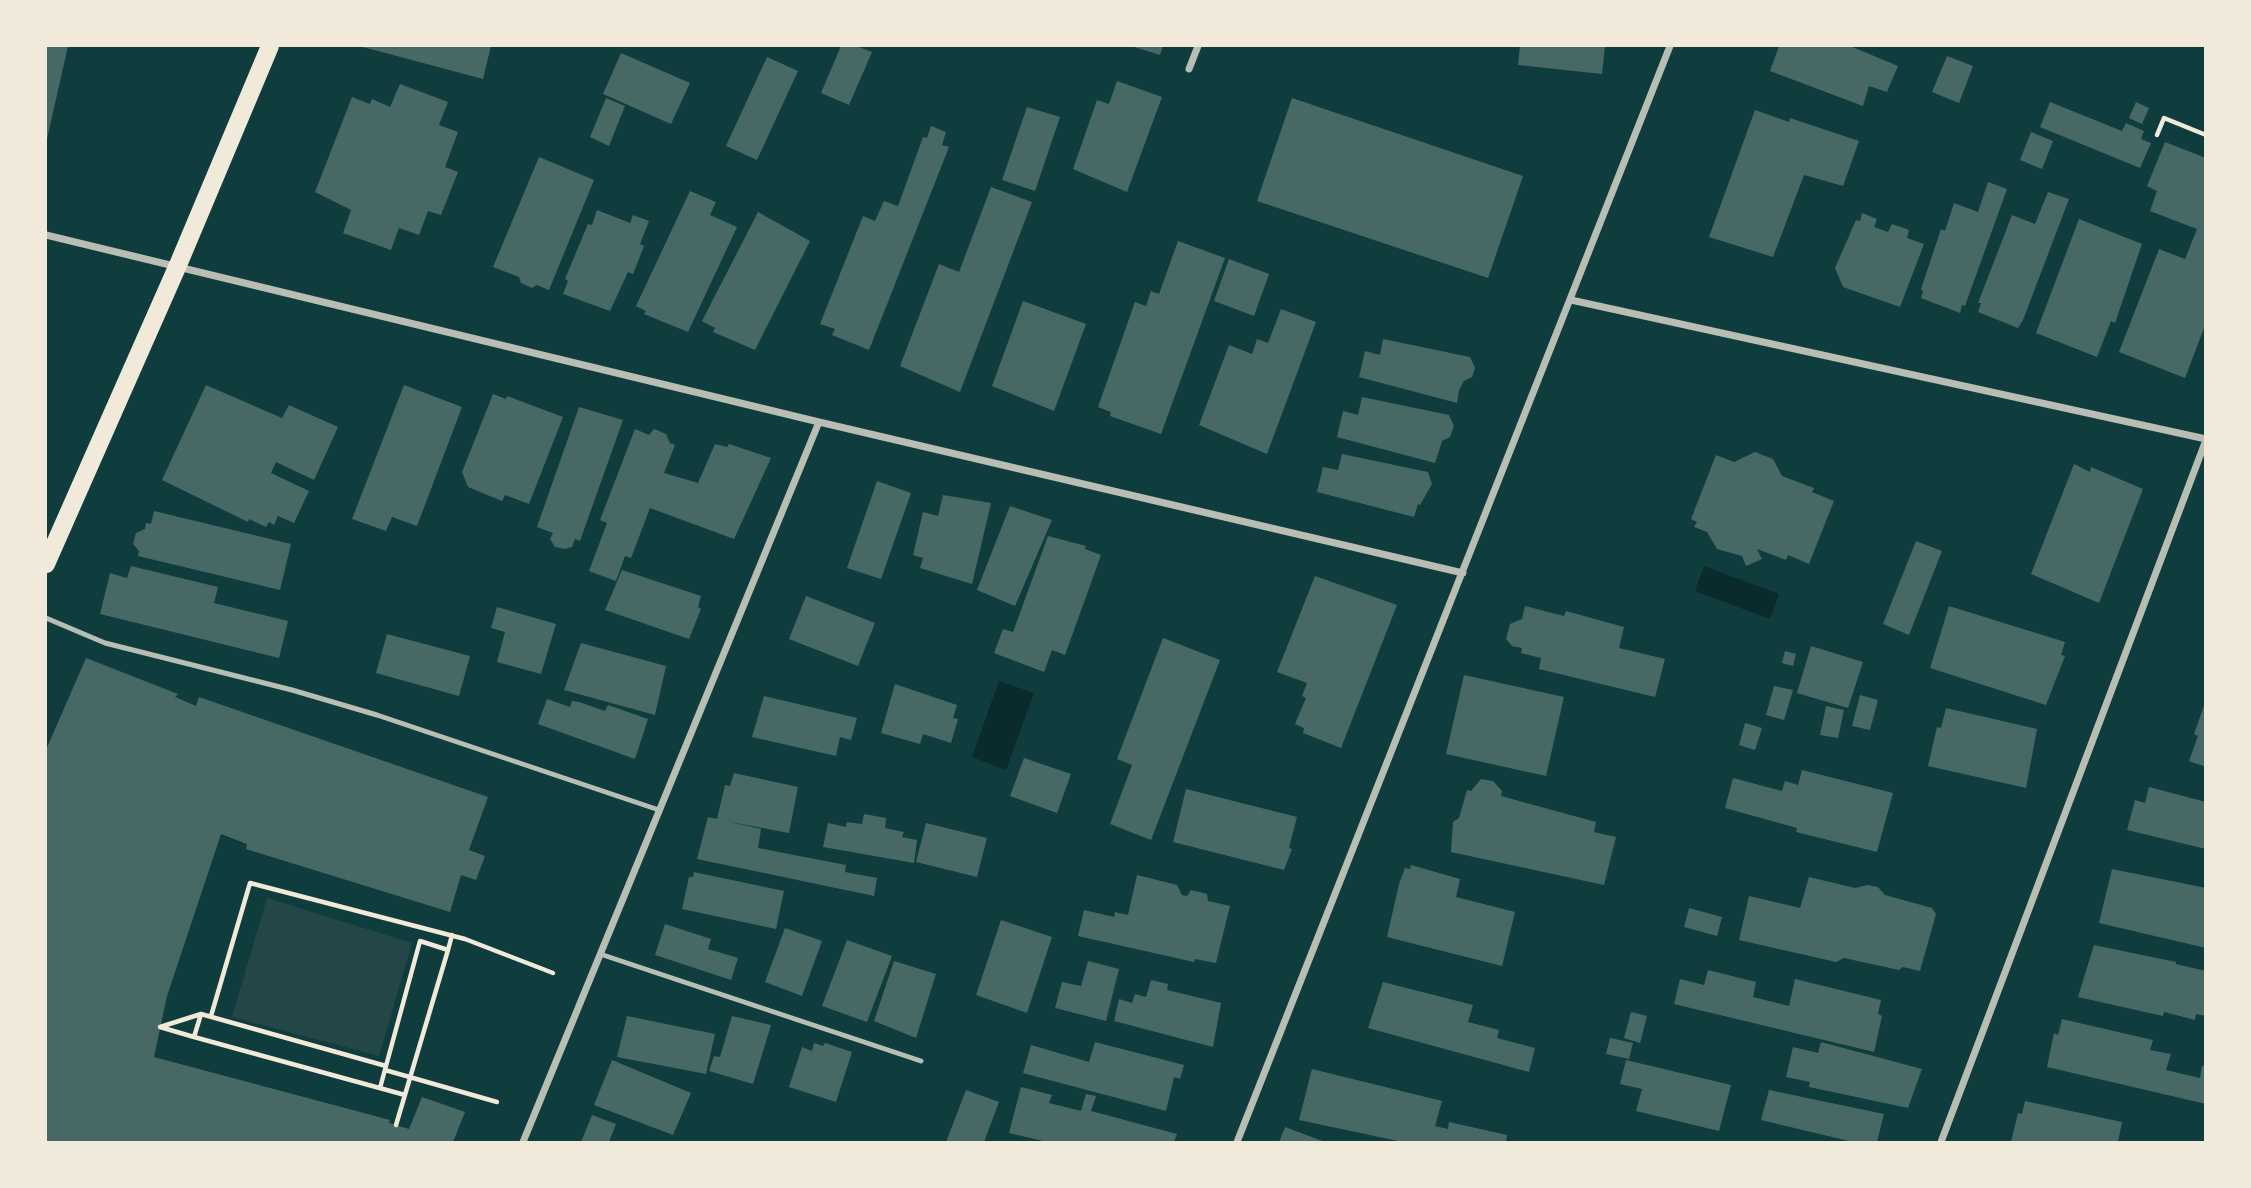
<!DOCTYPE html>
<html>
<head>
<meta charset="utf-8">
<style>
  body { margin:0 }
  #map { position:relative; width:2251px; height:1188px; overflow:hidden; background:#0f3d3e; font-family:"Archivo Narrow",sans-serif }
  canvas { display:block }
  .frame { position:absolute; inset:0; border:47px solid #f1e9da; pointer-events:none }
</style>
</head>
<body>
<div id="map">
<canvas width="2251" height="1188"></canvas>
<div class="frame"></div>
</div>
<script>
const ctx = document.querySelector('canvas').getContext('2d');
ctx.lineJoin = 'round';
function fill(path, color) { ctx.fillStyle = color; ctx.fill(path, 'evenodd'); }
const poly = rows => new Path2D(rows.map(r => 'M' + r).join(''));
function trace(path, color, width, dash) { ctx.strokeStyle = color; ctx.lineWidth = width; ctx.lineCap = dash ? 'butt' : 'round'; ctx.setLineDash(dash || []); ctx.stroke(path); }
fill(poly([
  [267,898,412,943,379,1056,232,1017]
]), '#244646');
fill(poly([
  [1704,566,1779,594,1770,619,1695,591],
  [999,681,1034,693,1006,770,972,757]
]), '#0a2a2b');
fill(poly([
  [46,46,68,46,47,139,46,139],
  [359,46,491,46,483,79],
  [841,46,856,46,872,52,849,105,821,93],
  [1131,46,1163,46,1160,55],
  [1520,46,1605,46,1602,74,1518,65],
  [1779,46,1850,46,1898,66,1887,92,1869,86,1863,106,1770,71],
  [621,53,690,83,671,124,603,94],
  [1947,56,1973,66,1959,103,1932,92],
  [767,57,798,71,757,160,726,146],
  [1117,81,1162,97,1127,192,1073,169,1097,100,1109,104],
  [400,84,448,102,439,125,458,132,445,167,458,172,441,215,428,211,419,235,399,228,391,250,343,233,351,210,315,192,352,97,370,104,372,99,390,107],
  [606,98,625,106,609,146,590,137],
  [1292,98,1523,176,1488,278,1257,201],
  [2050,102,2122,131,2126,123,2144,131,2141,139,2151,143,2140,168,2040,127],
  [2136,102,2149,108,2142,124,2129,118],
  [1027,107,1060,117,1035,191,1002,180],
  [1755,110,1789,122,1790,118,1859,141,1843,186,1804,175,1773,257,1709,237],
  [931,126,946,132,942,145,949,147,869,350,832,335,835,329,820,324,863,216,875,221,884,201,898,206,923,137,927,138],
  [2031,132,2053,141,2042,169,2020,160],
  [2165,142,2206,158,2206,323,2185,378,2119,352,2159,249,2185,259,2197,229,2150,211,2157,191,2147,186],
  [539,157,594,180,549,290,537,285,532,288,521,283,519,277,493,267],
  [1988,182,2007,189,1965,306,1962,305,1960,313,1921,298,1923,291,1921,289,1941,229,1945,231,1954,203,1978,212],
  [991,187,1032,202,960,392,900,366,939,264,959,272],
  [690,191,716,202,710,215,737,227,688,332,644,314,646,311,636,306],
  [2048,192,2069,199,2023,320,2018,328,1978,312,1981,303,1978,303,2012,215,2035,224],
  [597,210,630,223,633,215,649,221,640,244,644,246,633,274,628,272,610,311,563,294,568,281,565,279,588,224,592,225],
  [758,212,810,241,755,350,713,332,715,328,702,321],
  [1862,213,1877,219,1874,227,1888,232,1892,224,1909,230,1907,238,1924,244,1900,307,1843,287,1835,268,1856,220,1860,221],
  [2079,219,2142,244,2115,323,2111,321,2097,357,2036,333],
  [1178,241,1225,258,1161,434,1110,416,1111,412,1098,407,1135,302,1146,306,1151,291,1159,294],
  [1229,259,1269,274,1254,316,1214,301],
  [1023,301,1086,324,1054,411,992,386],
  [1281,309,1316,322,1267,454,1199,425,1229,345,1252,354,1257,339,1268,343],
  [1383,339,1470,357,1475,368,1472,377,1464,381,1459,390,1457,403,1359,377,1365,351,1380,355],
  [206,385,282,418,289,405,338,427,314,480,276,462,271,473,309,491,294,523,278,516,274,525,269,522,266,527,249,519,248,522,162,480],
  [404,385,462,407,417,526,392,517,386,531,352,519],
  [493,394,506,399,507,396,563,417,529,504,505,495,502,501,468,487,462,472],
  [1362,397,1449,415,1454,426,1450,437,1442,441,1435,463,1337,437,1343,411,1358,415],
  [579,407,623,420,580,541,575,539,572,547,565,549,555,547,550,539,553,533,537,527],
  [635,429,649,435,654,429,666,434,670,443,675,445,664,473,698,483,715,444,727,447,729,444,771,458,734,539,650,508,631,558,625,556,616,581,589,571,607,523,600,520],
  [1755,452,1773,459,1782,476,1814,488,1812,492,1834,501,1809,564,1788,555,1786,560,1757,549,1762,559,1746,566,1742,556,1717,549,1707,532,1694,527,1697,522,1691,519,1716,455,1734,462],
  [1342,454,1428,472,1432,484,1420,505,1418,504,1414,517,1317,492,1323,467,1338,470],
  [2074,464,2090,472,2091,467,2143,489,2099,603,2031,574],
  [877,481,911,493,881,579,847,568],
  [943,495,991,503,972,584,920,568,923,558,913,555,923,512,938,516],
  [1010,506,1052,520,1015,606,977,590],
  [154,511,291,544,280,590,138,556,139,551,133,544,136,533,145,529,146,523,151,524],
  [1048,536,1086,546,1085,549,1101,555,1065,655,1052,650,1044,672,994,653,1003,629,1013,632],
  [1916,541,1942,551,1909,635,1883,624],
  [131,566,218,587,214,603,288,621,279,658,100,614,110,573,127,578],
  [622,570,701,596,698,607,701,609,689,639,605,610],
  [1315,576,1397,605,1341,748,1303,733,1304,728,1295,724,1306,698,1302,696,1307,683,1277,672],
  [806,596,875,623,858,666,789,639],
  [1525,606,1564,616,1566,611,1624,627,1619,648,1665,659,1655,697,1539,669,1541,658,1521,653,1522,648,1512,646,1506,639,1510,624,1522,619],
  [1949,606,2065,642,2061,655,2065,656,2046,705,1930,668],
  [497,607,556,624,541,674,497,662,505,632,491,628],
  [387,634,470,656,459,696,376,673],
  [1163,638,1220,660,1151,840,1110,824,1132,765,1117,759],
  [581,643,666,666,655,715,564,690],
  [1811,646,1863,662,1848,708,1797,693],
  [1785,651,1796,654,1793,666,1782,663],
  [86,658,178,694,175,697,196,706,199,697,488,797,469,850,485,856,476,880,461,875,450,912,246,849,247,844,221,834,167,996,154,1057,390,1120,389,1123,409,1129,422,1097,465,1112,453,1142,46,1142,46,750],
  [1464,675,1564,697,1546,776,1446,754],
  [895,684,957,705,953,718,958,719,951,743,923,734,920,744,881,733],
  [1774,686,1793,690,1784,720,1766,715],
  [1860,695,1878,700,1870,730,1852,726],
  [764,696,857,718,851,740,840,737,836,756,752,737],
  [547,699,570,707,572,701,579,702,605,711,608,705,648,719,635,759,538,724],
  [2205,703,2206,703,2206,767,2189,761,2198,736,2194,734],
  [1826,706,1844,710,1838,738,1820,735],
  [1946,708,2037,729,2026,788,1928,766,1937,727,1941,728],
  [1745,723,1762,728,1755,750,1739,745],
  [1024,758,1071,774,1057,813,1010,796],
  [1802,770,1893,793,1877,852,1796,832,1797,828,1725,808,1733,778,1782,791,1785,781,1798,785],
  [734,773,798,787,789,833,725,821,761,829,758,848,846,865,845,872,877,878,874,896,697,859,708,817,717,819,725,785,730,786],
  [1481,779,1493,781,1502,791,1501,796,1596,822,1594,832,1616,837,1604,885,1451,852,1453,822,1459,818,1467,790,1471,791],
  [2149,787,2206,802,2206,849,2127,830,2135,800,2145,803],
  [1186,789,1297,817,1289,848,1292,849,1284,870,1173,842],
  [864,814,886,818,885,828,904,832,902,837,917,840,914,863,823,847,828,823,846,827,847,822,862,824],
  [926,823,987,838,977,877,916,862],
  [1411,865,1460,879,1456,897,1515,912,1502,966,1387,937,1399,884,1405,868,1410,869],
  [2112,869,2206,888,2206,948,2099,923],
  [694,872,784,891,776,929,682,909,689,877,693,877],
  [1137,875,1177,885,1182,895,1187,896,1191,890,1207,894,1208,901,1230,906,1216,963,1195,959,1194,962,1078,936,1084,910,1114,917,1115,912,1128,915],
  [1809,877,1855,888,1867,885,1878,887,1885,895,1932,908,1936,914,1920,971,1903,967,1899,970,1844,958,1836,962,1739,940,1749,896,1800,908],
  [1689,908,1722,917,1717,936,1684,927],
  [1001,920,1052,937,1027,1013,976,995],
  [665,924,711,939,708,949,738,958,731,980,655,955],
  [785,928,822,941,802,996,765,982],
  [847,940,892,956,867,1022,822,1006],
  [2094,945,2176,962,2176,964,2206,971,2206,1016,2196,1014,2195,1020,2164,1012,2163,1016,2078,997],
  [894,961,936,974,916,1038,874,1021],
  [1088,961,1119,969,1106,1021,1055,1008,1062,982,1081,986],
  [1708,970,1756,982,1753,997,1789,1006,1795,979,1881,1000,1878,1014,1882,1016,1874,1052,1674,1004,1680,979,1704,985],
  [1151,980,1168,984,1167,990,1221,1003,1213,1047,1114,1021,1119,999,1132,1003,1135,994,1146,997],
  [1383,982,1473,1005,1468,1022,1499,1030,1497,1038,1535,1048,1529,1072,1368,1028],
  [1631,1012,1647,1016,1640,1043,1624,1038],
  [627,1016,715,1034,706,1074,617,1057],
  [732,1016,771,1025,753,1084,709,1071,714,1056,720,1057],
  [2062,1019,2153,1040,2150,1050,2171,1054,2166,1070,2200,1078,2202,1066,2206,1066,2206,1104,2047,1067,2054,1033,2058,1035],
  [1610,1038,1633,1043,1629,1059,1606,1054],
  [1095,1042,1184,1065,1180,1079,1174,1077,1166,1111,1023,1073,1031,1045,1089,1062],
  [1821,1042,1922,1069,1908,1108,1809,1087,1810,1082,1786,1077,1793,1047,1818,1053],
  [814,1043,823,1046,825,1043,852,1052,836,1102,789,1087,802,1047,812,1051],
  [612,1060,691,1093,673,1135,594,1105],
  [1626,1060,1731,1085,1719,1131,1636,1111,1642,1089,1620,1084],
  [1312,1069,1442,1101,1435,1126,1448,1129,1449,1122,1507,1135,1506,1142,1403,1142,1299,1120],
  [1021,1087,1052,1095,1049,1103,1081,1111,1086,1094,1096,1096,1091,1111,1177,1134,1174,1142,1047,1142,1009,1133],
  [966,1090,999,1102,984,1142,946,1142],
  [1769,1090,1884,1114,1877,1142,1853,1142,1761,1120],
  [2025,1101,2122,1122,2118,1142,2011,1142,2018,1113,2022,1114],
  [592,1115,616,1124,609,1142,581,1142],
  [1285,1127,1325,1142,1279,1142]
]), '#486865');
trace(poly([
  [2157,135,2164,118,2206,135],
  [448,950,452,935],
  [211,1016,250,883,465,939,553,973],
  [194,1037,160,1027,201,1014],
  [386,1066,201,1014,194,1037,405,1095],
  [385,1070,497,1102],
  [380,1088,420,941,448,950,396,1125]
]), '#f1e9da', 4.5);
trace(poly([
  [46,618,105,643,292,690,377,715,659,810],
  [600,954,921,1061]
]), '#b8beb3', 5);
trace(poly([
  [1189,69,1198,46],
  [46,235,819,422,1463,573],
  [1571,300,2206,439],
  [523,1142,819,422],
  [1237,1142,1670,46],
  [1941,1142,2206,440]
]), '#b8beb3', 7);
trace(poly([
  [46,564,178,265,270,46]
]), '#f1e9da', 18);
</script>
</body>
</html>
